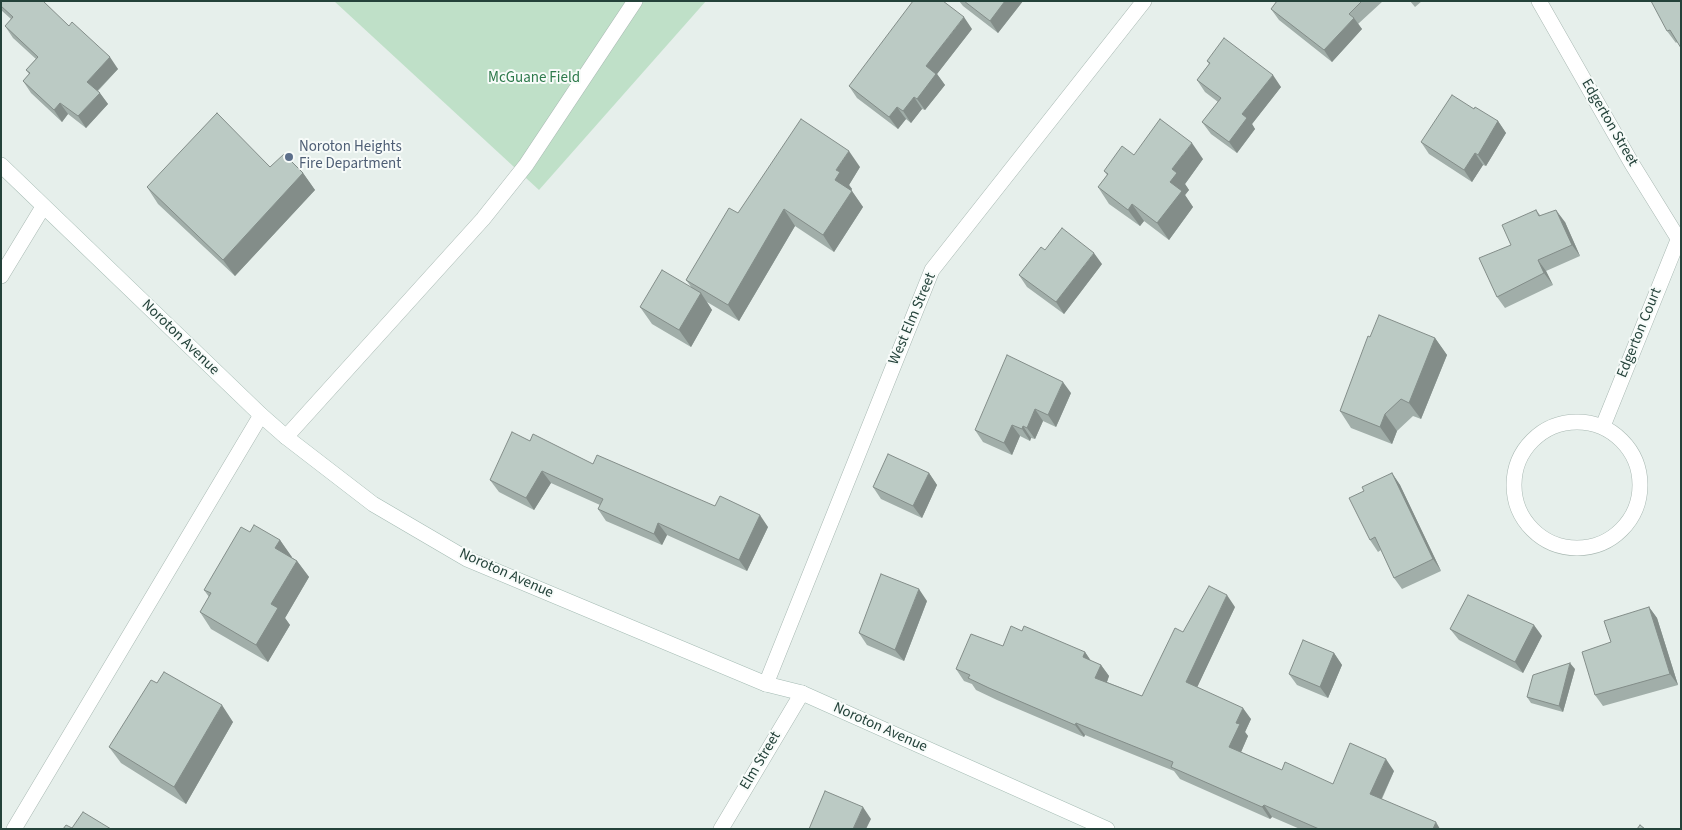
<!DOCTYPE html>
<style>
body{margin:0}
#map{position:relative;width:1682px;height:830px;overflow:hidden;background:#e6efeb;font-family:"Source Sans 3",sans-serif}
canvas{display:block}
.frame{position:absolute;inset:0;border:2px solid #24423a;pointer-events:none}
</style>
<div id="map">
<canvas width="1682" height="830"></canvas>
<div class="frame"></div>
</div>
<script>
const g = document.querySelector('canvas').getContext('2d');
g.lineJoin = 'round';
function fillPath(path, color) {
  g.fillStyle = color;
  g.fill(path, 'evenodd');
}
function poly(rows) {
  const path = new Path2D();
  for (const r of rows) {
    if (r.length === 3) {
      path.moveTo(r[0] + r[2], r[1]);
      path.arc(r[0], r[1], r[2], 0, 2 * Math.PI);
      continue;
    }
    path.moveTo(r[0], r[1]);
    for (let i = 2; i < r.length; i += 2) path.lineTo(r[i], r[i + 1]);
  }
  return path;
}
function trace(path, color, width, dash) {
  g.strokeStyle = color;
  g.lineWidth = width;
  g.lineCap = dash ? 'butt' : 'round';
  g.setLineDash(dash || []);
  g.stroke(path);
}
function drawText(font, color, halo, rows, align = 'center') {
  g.font = font + ' "Source Sans 3",sans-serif';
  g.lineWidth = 4;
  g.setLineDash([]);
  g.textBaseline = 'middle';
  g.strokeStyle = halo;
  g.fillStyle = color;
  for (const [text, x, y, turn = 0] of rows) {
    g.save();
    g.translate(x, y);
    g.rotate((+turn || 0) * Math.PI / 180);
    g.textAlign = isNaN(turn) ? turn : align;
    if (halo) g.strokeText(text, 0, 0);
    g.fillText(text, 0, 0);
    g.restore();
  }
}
const green = poly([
 [334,1,706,1,539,190]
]);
const service = poly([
 [286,437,483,219,526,165,635,1],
 [14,829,261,415]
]);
const minor = poly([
 [1539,1,1632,164,1681,243],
 [1,276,43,207],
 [1577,485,63],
 [1603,426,1678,240],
 [766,684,932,270,1144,1],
 [721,829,802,693]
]);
const secondary = poly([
 [1,165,261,415,286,437,373,504,467,559,766,684,802,693,1107,829]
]);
const wall = poly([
 [1,1,69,26,118,69,98,91,108,104,86,128,68,114,62,122,31,93,23,81,29,74,26,70,36,59,13,38,5,26,11,19,1,10],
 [959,1,1023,1,998,33,963,6],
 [1277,1,1383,1,1358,24,1362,29,1332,62,1279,20,1271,9],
 [1410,1,1422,1,1415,7],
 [1681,1,1677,42,1676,43,1667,31],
 [972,29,937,74,945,85,925,110,922,109,911,123,906,119,898,129,857,98,849,86],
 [1207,61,1281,87,1252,124,1255,129,1237,153,1211,134,1202,122,1218,102,1205,92,1197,80,1209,64],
 [1474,109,1498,121,1506,133,1486,166,1483,165,1472,182,1429,154,1421,142],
 [1134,155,1203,159,1185,184,1189,190,1185,195,1193,207,1169,240,1144,221,1140,226,1109,204,1098,187,1107,175,1104,171],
 [270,167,303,173,315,190,235,276,158,204,147,187],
 [860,167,849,185,852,189,851,190,863,207,834,252,795,226,739,321,707,302,712,310,691,347,652,324,640,307,692,288,686,280,738,213],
 [1536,210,1540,215,1565,222,1580,256,1546,271,1553,285,1505,308,1497,297,1511,245],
 [1102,264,1064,314,1027,287,1019,275],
 [1370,337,1435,338,1447,355,1421,419,1413,416,1397,431,1392,444,1351,428,1340,411],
 [1071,393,1056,427,1043,421,1035,439,1031,438,1030,441,1020,436,1012,455,983,442,975,430],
 [530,441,593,464,715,506,768,527,747,571,667,535,662,545,606,521,598,509,600,505,551,483,534,510,499,492,490,480],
 [929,473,937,485,922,518,881,499,873,487],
 [1392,473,1400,485,1441,571,1402,589,1394,578,1381,550,1378,552,1370,540,1364,491],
 [250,532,280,540,291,557,297,561,309,577,285,618,290,625,268,662,211,629,200,612,209,597,204,590],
 [927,601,904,661,867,645,859,633],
 [1235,607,1197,687,1251,719,1245,732,1248,736,1241,752,1282,770,1333,784,1394,771,1382,799,1440,829,1300,829,1272,817,1270,819,1180,779,1174,771,1085,735,1084,737,997,700,976,690,972,684,964,681,956,669,1003,646,1022,631,1085,652,1091,661,1101,665,1109,676,1107,682,1142,696,1183,632],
 [1649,607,1657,618,1678,685,1603,706,1595,695,1611,642],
 [1450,629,1542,636,1523,673,1459,640],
 [1334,653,1342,665,1328,698,1297,685,1289,674],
 [1575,669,1563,712,1531,703,1527,697],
 [157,683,233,722,186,804,121,763,109,747]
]);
const shadedWall = poly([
 [1005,1,1023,1,998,33,990,21],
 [964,17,972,29,937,74,945,85,925,110,917,99,926,66],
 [1354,18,1362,29,1332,62,1324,50],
 [110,57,118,69,95,93,87,82],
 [1273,75,1281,87,1252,124,1255,129,1237,153,1229,142,1242,114],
 [100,93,108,104,86,128,78,116],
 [914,97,922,109,911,123,903,111],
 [60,103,68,114,62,122,54,110],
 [897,107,906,119,898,129,889,117],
 [1498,121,1506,133,1486,166,1478,155],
 [1192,143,1203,159,1185,184,1189,190,1185,195,1193,207,1169,240,1157,223,1170,182,1172,169],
 [849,151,860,167,849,185,852,189,847,197,835,180,836,170],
 [1475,153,1483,165,1472,182,1464,170],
 [303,173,315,190,235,276,223,260],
 [852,191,863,207,834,252,823,235],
 [1132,204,1144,221,1140,226,1128,210],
 [784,209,795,226,739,321,728,305],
 [1556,210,1565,222,1580,256,1572,245],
 [1094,253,1102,264,1064,314,1056,302],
 [1538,260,1546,271,1553,285,1544,273],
 [701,293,712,310,691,347,679,330],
 [1435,338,1447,355,1421,419,1409,403],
 [1063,382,1071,393,1056,427,1048,415],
 [1035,409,1043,421,1035,439,1027,428],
 [1385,414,1397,431,1392,444,1380,427],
 [1012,425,1020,436,1012,455,1004,443],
 [1023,426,1031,438,1030,441,1022,429],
 [542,471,551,483,534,510,526,498],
 [929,473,937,485,922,518,913,506],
 [1392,473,1400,485,1441,571,1433,559],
 [760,515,768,527,747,571,739,560],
 [658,523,667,535,662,545,654,534],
 [280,540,292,557,287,564,275,548],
 [297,561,309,577,285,618,290,625,268,662,256,645,271,604],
 [919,589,927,601,904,661,895,650],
 [1227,595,1235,607,1194,694,1186,682],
 [1649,607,1657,618,1678,685,1670,674],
 [1534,625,1542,636,1523,673,1515,662],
 [1085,652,1093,664,1083,657],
 [1334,653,1342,665,1328,698,1320,687],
 [1570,663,1575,669,1563,712,1559,706],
 [1101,665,1109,676,1104,690,1095,678],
 [222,705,233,722,186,804,174,787],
 [1243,708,1251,719,1245,732,1248,736,1238,759,1229,747,1236,723],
 [1076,723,1085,735,1084,737,1075,725],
 [1386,759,1394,771,1378,806,1370,794],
 [1264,805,1272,817,1270,819,1262,807],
 [863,807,871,819,866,829,853,829],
 [1436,822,1440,829,1433,829]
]);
const building = poly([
 [1,1,43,1,69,26,72,22,110,57,87,82,100,93,78,116,60,103,54,110,23,81,30,73,26,70,38,57,5,26,13,17,1,6,1,1],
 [913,1,943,1,964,17,926,66,936,74,917,99,914,97,903,111,897,107,889,117,849,86,913,1],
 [964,1,1005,1,990,21,964,1],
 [1277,1,1362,1,1349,14,1354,18,1324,50,1271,9,1277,1],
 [1651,1,1681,1,1681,48,1670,30,1667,31,1651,1],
 [1224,38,1273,75,1242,114,1247,118,1229,142,1202,122,1221,98,1197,80,1210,63,1207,61,1224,38],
 [1452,95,1474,109,1475,107,1498,121,1478,155,1475,153,1464,170,1421,142,1452,95],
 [217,113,270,167,284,154,303,173,223,260,147,187,217,113],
 [801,119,849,151,836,170,840,172,835,180,852,191,823,235,784,209,728,305,686,280,729,208,738,213,801,119],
 [1160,119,1192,143,1172,169,1177,173,1170,182,1182,191,1157,223,1132,204,1128,210,1098,187,1108,174,1104,171,1122,146,1134,155,1160,119],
 [1536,210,1539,216,1556,210,1572,245,1538,260,1544,273,1497,297,1479,258,1511,245,1502,225,1536,210],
 [1062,228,1094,253,1056,302,1019,275,1041,247,1045,250,1062,228],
 [662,270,701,293,679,330,640,307,662,270],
 [1379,315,1435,338,1409,403,1401,399,1385,414,1380,427,1340,411,1368,336,1370,337,1379,315],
 [1007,355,1063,382,1048,415,1035,409,1027,428,1023,426,1022,429,1012,425,1004,443,975,430,1007,355],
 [512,432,530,441,533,434,593,464,597,455,715,506,720,496,760,515,739,560,658,523,654,534,598,509,603,499,542,471,526,498,490,480,512,432],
 [888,454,929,473,913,506,873,487,888,454],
 [1392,473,1433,559,1394,578,1375,537,1370,540,1349,498,1364,491,1362,487,1392,473],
 [254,525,280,540,275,548,297,561,271,604,278,608,256,645,200,612,211,593,204,590,241,527,250,532,254,525],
 [881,574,919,589,895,650,859,633,881,574],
 [1209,586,1227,595,1186,682,1243,708,1236,723,1240,724,1229,747,1282,770,1285,762,1333,784,1350,743,1386,759,1370,794,1436,822,1433,829,1319,829,1264,805,1262,807,1171,767,1173,762,1076,723,1075,725,989,688,968,678,970,675,956,669,971,634,1003,646,1011,626,1022,631,1024,626,1085,652,1083,657,1101,665,1095,678,1142,696,1175,628,1183,632,1209,586],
 [1468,595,1534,625,1515,662,1450,629,1468,595],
 [1649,607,1670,674,1595,695,1582,652,1611,642,1604,621,1649,607],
 [1303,640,1334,653,1320,687,1289,674,1303,640],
 [1570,663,1559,706,1527,697,1533,675,1570,663],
 [164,672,222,705,174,787,109,747,151,680,157,683,164,672],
 [825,791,863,807,853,829,809,829,825,791],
 [83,812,111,829,63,829,66,825,72,828,83,812],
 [1640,825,1645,829,1637,829,1640,825]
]);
const markers = [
 [289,157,5,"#5c6f8a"]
];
const parkNames = [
 ["McGuane Field",534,79]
];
const streetNames = [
 ["Edgerton Street",1609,123,60],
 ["West Elm Street",913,319,-67],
 ["Edgerton Court",1640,333,-68],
 ["Noroton Avenue",180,338,44],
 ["Noroton Avenue",506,574,24],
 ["Noroton Avenue",880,728,24],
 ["Elm Street",761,761,-59]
];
const serviceNames = [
 ["Noroton Heights",299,148],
 ["Fire Department",299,165]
];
fillPath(green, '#bfe0c8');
trace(service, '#a8b8b2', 16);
trace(minor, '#a8b8b2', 16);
trace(secondary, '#a4bbb3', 16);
trace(service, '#fff', 15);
trace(minor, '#fff', 15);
trace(secondary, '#fff', 15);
fillPath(wall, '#a1aea9');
fillPath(shadedWall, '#838d89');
fillPath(building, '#bbcac4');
trace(building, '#838d89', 1);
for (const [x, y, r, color] of markers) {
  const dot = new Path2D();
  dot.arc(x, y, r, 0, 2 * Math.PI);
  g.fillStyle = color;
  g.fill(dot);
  trace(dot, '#f7fbf9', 2);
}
drawText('15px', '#2d7a4b', '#f7fbf9', parkNames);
drawText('15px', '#24423a', '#f7fbf9', streetNames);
drawText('15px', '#4e5e75', '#f7fbf9', serviceNames, 'left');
</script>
